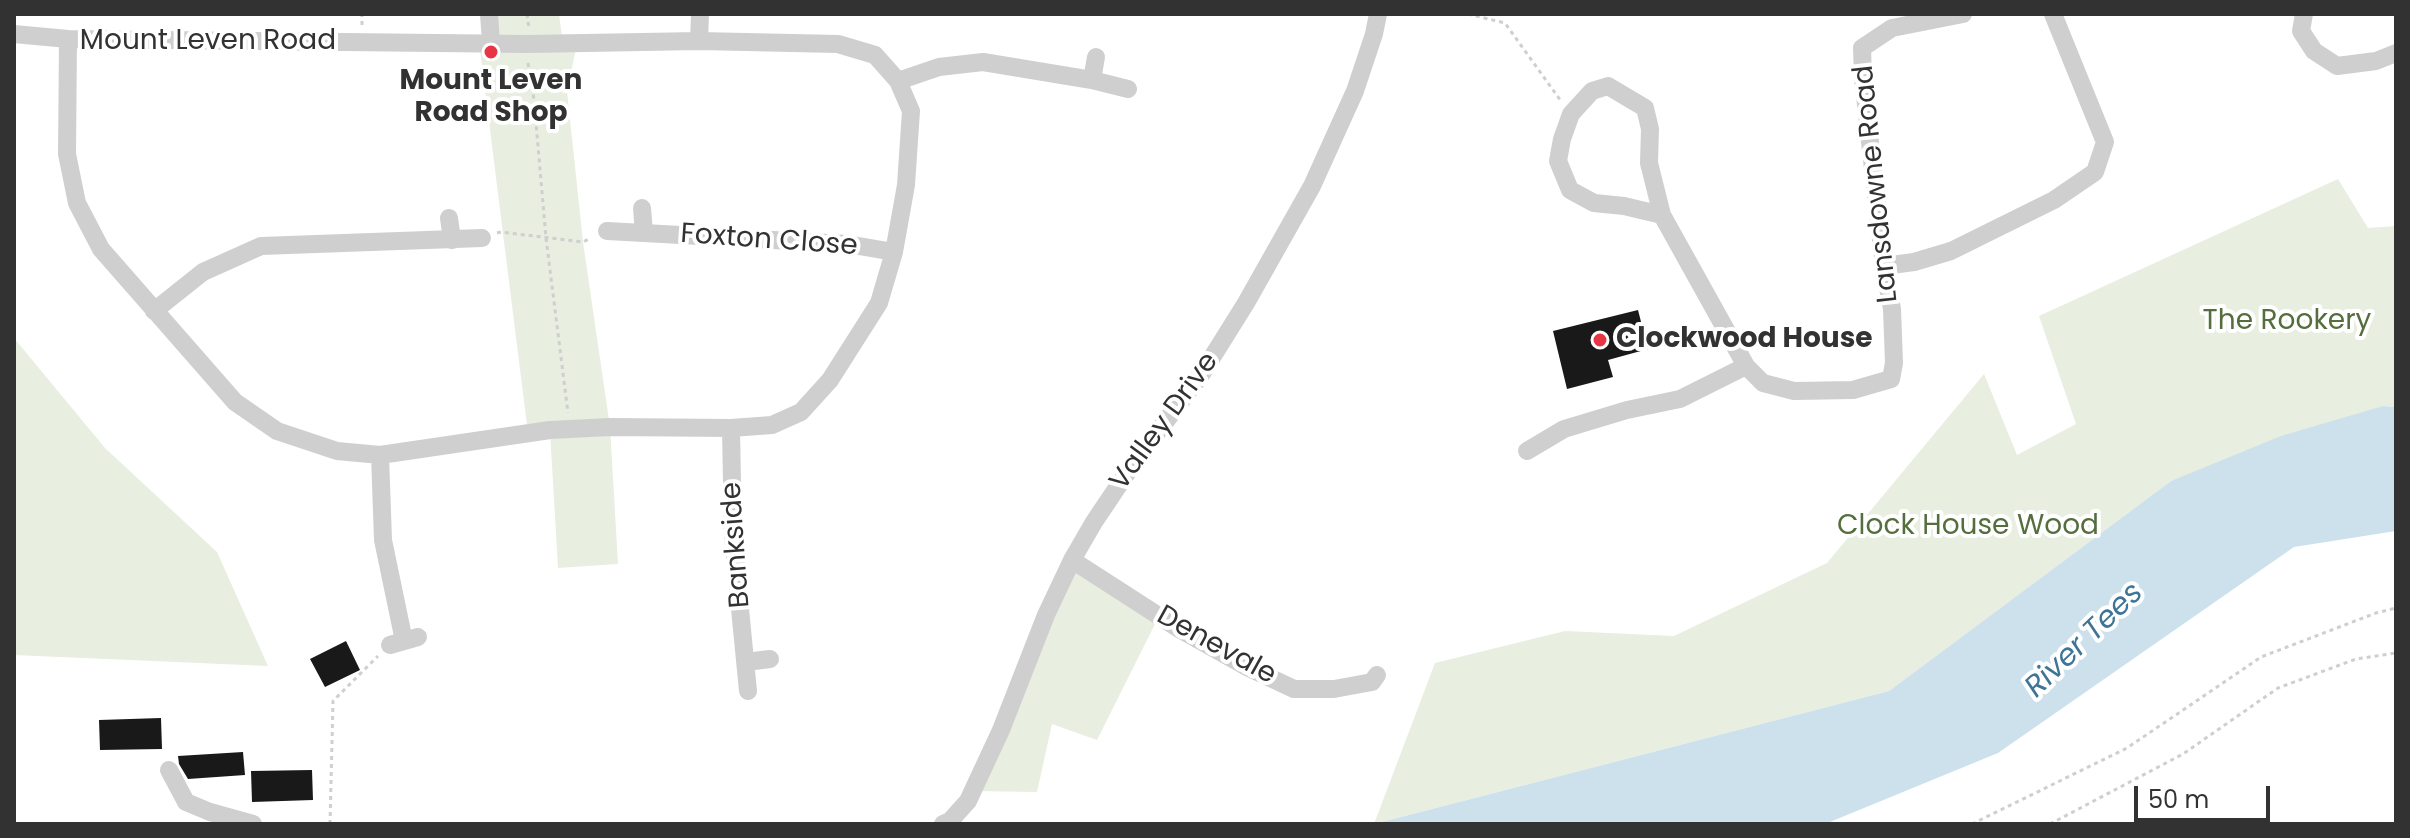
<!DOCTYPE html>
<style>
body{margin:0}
#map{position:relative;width:2410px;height:838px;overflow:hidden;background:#fff;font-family:Poppins,sans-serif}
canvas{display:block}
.frame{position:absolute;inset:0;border:16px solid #323232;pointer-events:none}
.scale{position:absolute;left:2134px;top:786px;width:136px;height:36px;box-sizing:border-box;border:4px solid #323232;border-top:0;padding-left:10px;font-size:24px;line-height:28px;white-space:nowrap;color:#323232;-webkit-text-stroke:6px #fff;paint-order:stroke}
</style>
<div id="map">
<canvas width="2410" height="838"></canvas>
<div class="frame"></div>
<div class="scale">50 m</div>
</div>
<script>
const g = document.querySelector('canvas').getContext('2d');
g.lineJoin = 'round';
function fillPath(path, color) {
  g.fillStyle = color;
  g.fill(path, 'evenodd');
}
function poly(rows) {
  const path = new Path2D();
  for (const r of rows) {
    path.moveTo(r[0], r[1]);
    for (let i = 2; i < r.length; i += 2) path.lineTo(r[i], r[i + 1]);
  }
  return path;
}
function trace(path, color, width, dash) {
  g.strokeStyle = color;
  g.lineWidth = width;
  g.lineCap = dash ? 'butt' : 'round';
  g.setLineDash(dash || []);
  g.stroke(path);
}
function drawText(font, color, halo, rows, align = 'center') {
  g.font = font + ' Poppins,sans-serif';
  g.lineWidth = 8;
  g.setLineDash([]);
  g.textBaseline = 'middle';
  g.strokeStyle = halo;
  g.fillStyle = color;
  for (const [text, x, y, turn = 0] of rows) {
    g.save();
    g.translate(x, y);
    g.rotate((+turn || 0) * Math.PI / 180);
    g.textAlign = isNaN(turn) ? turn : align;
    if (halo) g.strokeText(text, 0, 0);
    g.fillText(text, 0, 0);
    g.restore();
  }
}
const green = poly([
 [489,14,559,14,563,44,577,44,567,91,583,242,610,427,618,564,558,568,550,431,528,433,479,42],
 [2338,179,2368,228,2396,226,2396,407,2383,406,2171,481,1889,691,1374,824,1435,663,1565,631,1674,636,1827,563,1984,374,2017,455,2076,424,2039,316],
 [14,338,105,448,217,552,268,666,14,655],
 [1072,560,1159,616,1097,740,1052,724,1037,792,973,791]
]);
const water = poly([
 [2383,406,2396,407,2396,531,2294,547,1998,753,1825,824,1374,824,1889,691,2171,481,2281,436]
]);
const building = poly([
 [1638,310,1648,349,1608,360,1613,377,1567,389,1553,331],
 [346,641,360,670,325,687,310,659],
 [161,718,162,749,100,750,99,720],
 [243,752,245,775,188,779,179,764,178,756],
 [312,770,313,800,252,802,251,771]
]);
const path = poly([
 [527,14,529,28],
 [1468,14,1505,23,1561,101],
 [362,25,362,14],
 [528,63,534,100,546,238,568,413],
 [497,233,501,232,583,242,591,238],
 [330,824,333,701,378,656],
 [1972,824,2127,748,2261,657,2376,613,2396,608],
 [2050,824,2183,754,2278,688,2356,659,2396,653]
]);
const minor = poly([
 [489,14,491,43],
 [2304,14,2301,31,2314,51,2337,66,2376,61,2396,53],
 [14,34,68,39,528,44,699,41,700,14],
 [68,39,67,154,77,203,101,249,235,402,277,431,337,451,380,455,550,430,610,427,731,428,772,425,801,412,830,380,879,303,894,252,906,185,911,111,898,81,875,55,838,44,699,41],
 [1092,80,1096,57],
 [898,81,939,67,983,62,1092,80,1128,89],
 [642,208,644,233],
 [1662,215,1624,206,1594,203,1570,190,1558,161,1562,139,1571,114,1592,91,1608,86,1645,108,1650,129,1649,163,1662,215,1746,366,1763,383,1794,391,1853,390,1891,379,1894,363,1892,309,1884,266,1871,151,1863,77,1862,48,1892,28,1963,14],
 [449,218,452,240],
 [607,231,847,244,894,252],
 [1884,266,1914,262,1951,251,2054,200,2095,172,2105,142,2053,14],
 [154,311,203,272,261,246,482,238],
 [731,428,733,537,748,691],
 [1527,451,1564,429,1627,410,1680,399,1746,366],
 [380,455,383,540,404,641],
 [1072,560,1179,629,1245,666,1294,689,1334,689,1372,682,1377,675],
 [390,645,418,637],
 [746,662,770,659],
 [169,770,186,802,210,812,253,824],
 [943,824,950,821,968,801,1001,730,1046,615,1072,560,1094,522,1133,464,1201,375,1246,303,1312,186,1355,91,1374,34,1378,14]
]);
const markers = [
 [491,52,8,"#e63644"],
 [1600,340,8,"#e63644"]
];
const streetNames = [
 ["Mount Leven Road",208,42],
 ["Lansdowne Road",1877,184,-96],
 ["Foxton Close",769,241,4],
 ["Valley Drive",1165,422,-54],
 ["Bankside",737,545,-94],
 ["Denevale",1216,646,29]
];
const poiNames = [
 ["Mount Leven",491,82],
 ["Road Shop",491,114],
 ["Clockwood House",1616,340,"left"]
];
const parkNames = [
 ["The Rookery",2287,322],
 ["Clock House Wood",1968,527]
];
const waterNames = [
 ["River Tees",2085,641,-44]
];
fillPath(green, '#e8eee0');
fillPath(water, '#cde1ed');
fillPath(building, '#191919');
trace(path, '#cfcfcf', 3, [4, 4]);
trace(minor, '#cfcfcf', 18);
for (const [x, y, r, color] of markers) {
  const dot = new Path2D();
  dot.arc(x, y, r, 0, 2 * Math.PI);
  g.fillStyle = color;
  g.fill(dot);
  trace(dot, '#fff', 3);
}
drawText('28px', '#323232', '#fff', streetNames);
drawText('bold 28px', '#323232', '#fff', poiNames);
drawText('28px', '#556e3e', '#fff', parkNames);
drawText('italic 30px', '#3e7495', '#fff', waterNames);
</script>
